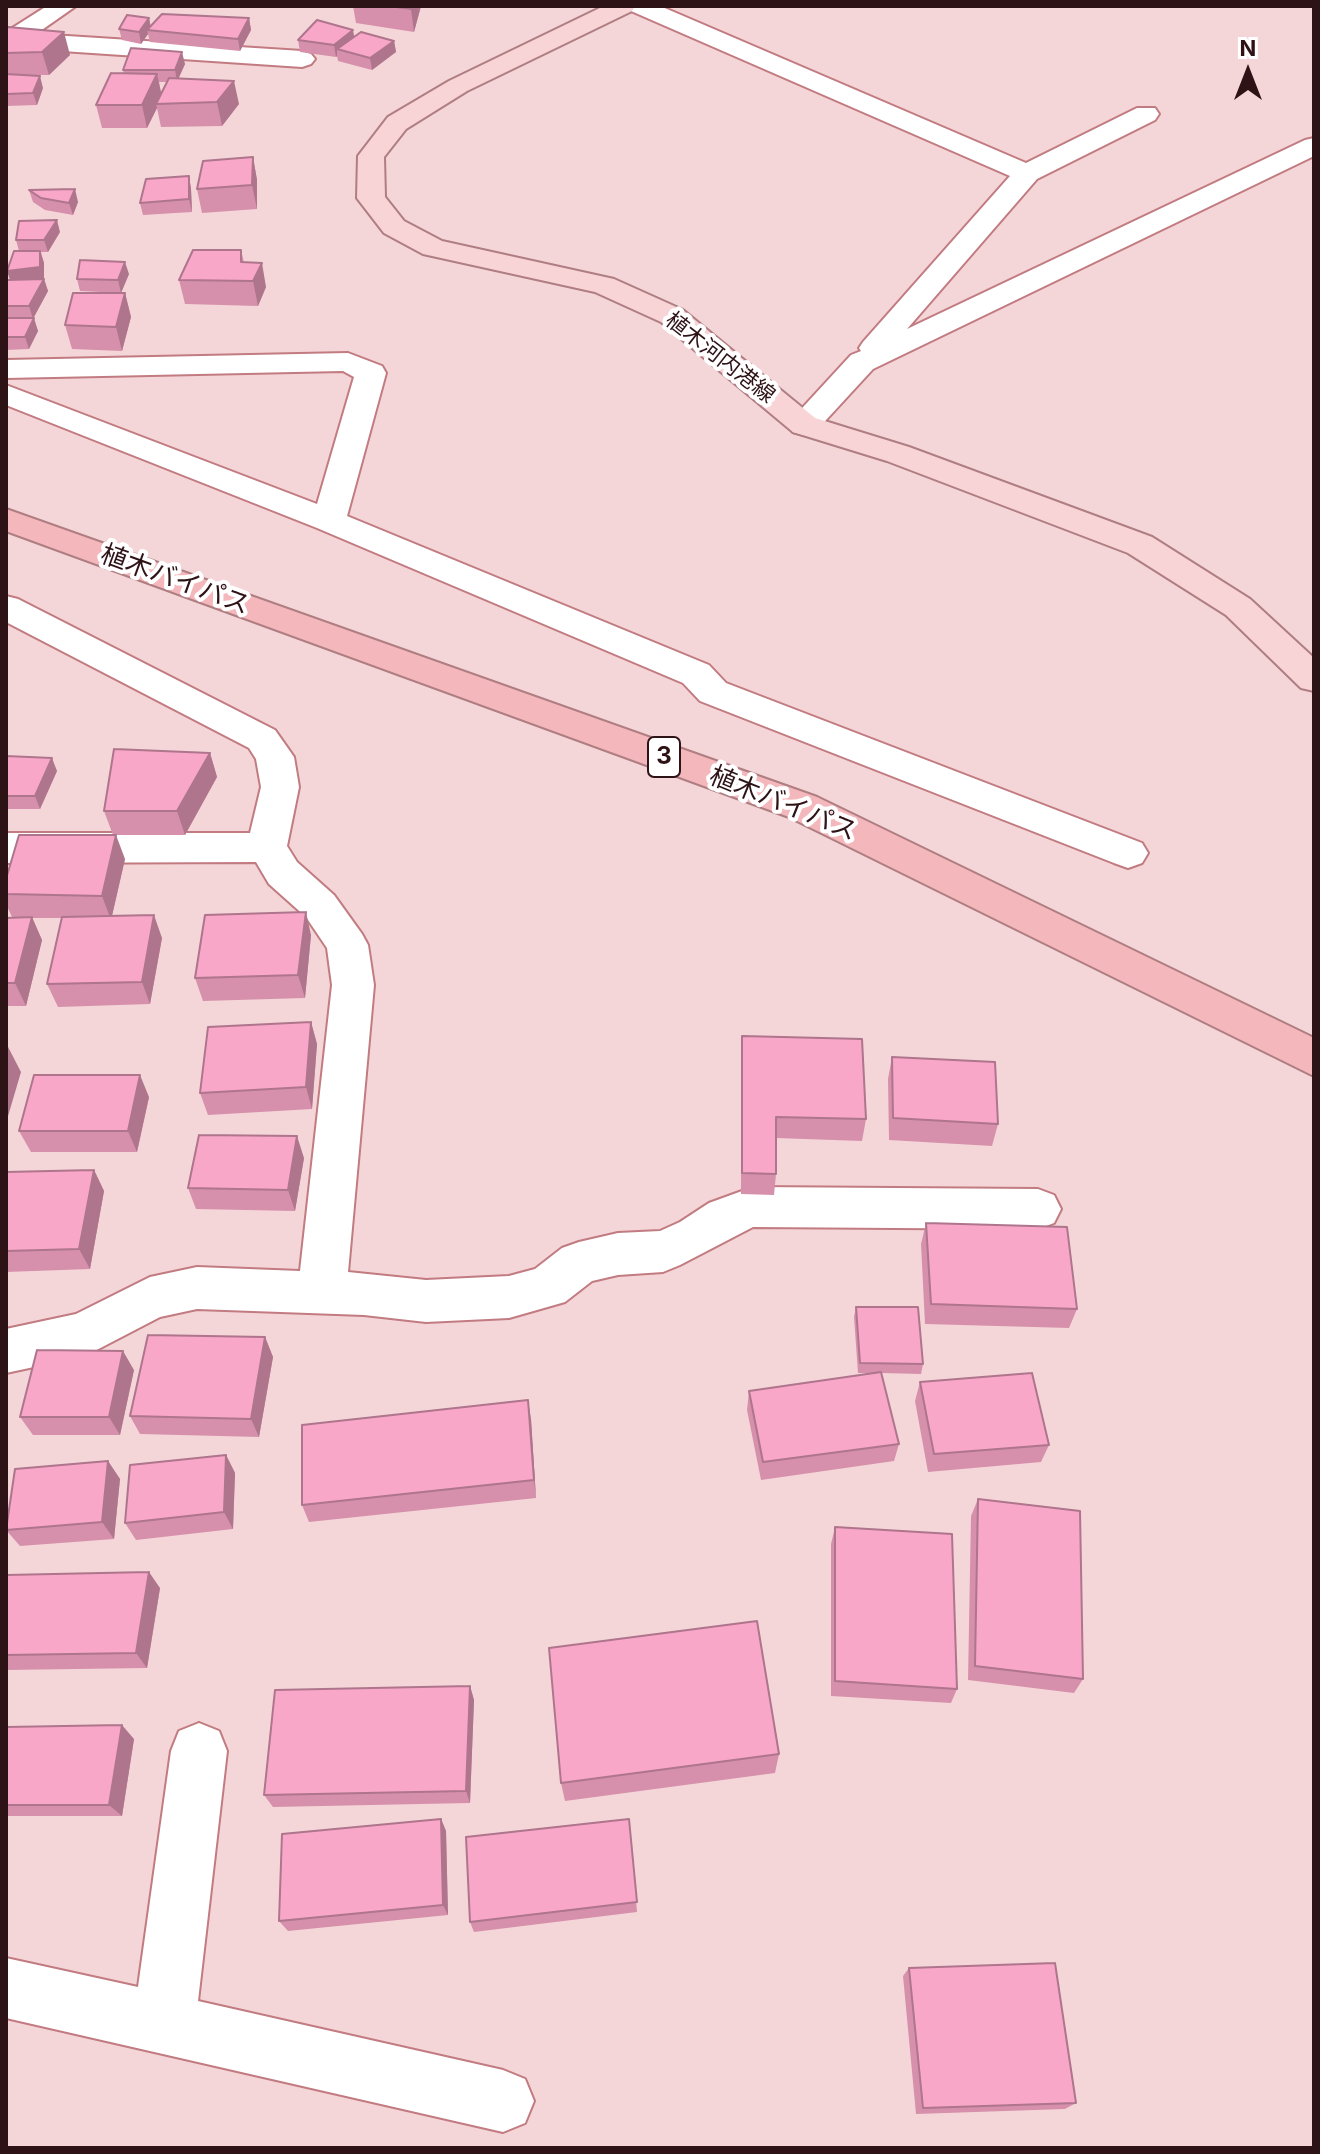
<!DOCTYPE html>
<meta charset="utf-8">
<style>
body{margin:0}
#map{position:relative;width:1320px;height:2154px;overflow:hidden;background:#f5d6d8;font-family:Inter,sans-serif}
canvas{display:block}
.frame{position:absolute;inset:0;border:8px solid #2e1316;pointer-events:none}
.north{position:absolute;left:1208px;top:32px;width:80px;height:80px;-webkit-text-stroke:6px #fff;paint-order:stroke;rotate:0deg;font-size:22px;font-weight:700;line-height:32px;text-align:center;color:#2e1316}
.north::after{content:'';display:block;margin:auto;width:28px;height:36px;background:#2e1316;clip-path:polygon(50% 0,100% 100%,50% 72%,0 100%)}
</style>
<div id="map">
<canvas width="1320" height="2154"></canvas>
<div class="frame"></div>
<div class="north">N</div>
</div>
<script>
const g = document.querySelector('canvas').getContext('2d');
g.lineJoin = 'round';
function poly(rows) {
  const path = new Path2D();
  for (const r of rows) {
    path.moveTo(r[0], r[1]);
    for (let i = 2; i < r.length; i += 2) path.lineTo(r[i], r[i + 1]);
  }
  return path;
}
function trace(path, color, width, dash) {
  g.strokeStyle = color;
  g.lineWidth = width;
  g.lineCap = dash ? 'butt' : 'round';
  g.setLineDash(dash || []);
  g.stroke(path);
}
function fillPath(path, color) {
  g.fillStyle = color;
  g.fill(path, 'evenodd');
}
function drawText(font, color, halo, rows, align = 'center') {
  g.font = font + ' Inter,"Noto Sans JP",sans-serif';
  g.lineWidth = 8;
  g.setLineDash([]);
  g.textBaseline = 'middle';
  g.strokeStyle = halo;
  g.fillStyle = color;
  for (const [text, x, y, turn = 0] of rows) {
    g.save();
    g.translate(x, y);
    g.rotate((+turn || 0) * Math.PI / 180);
    g.textAlign = isNaN(turn) ? turn : align;
    if (halo) g.strokeText(text, 0, 0);
    g.fillText(text, 0, 0);
    g.restore();
  }
}
const minor = poly([
 [47,6,76,6,36,34,302,51,311,54,315,59,311,64,302,67,17,48,6,52,6,32,47,6],
 [628,6,660,6,1026,163,1137,108,1155,108,1159,114,1155,120,1037,179,907,329,1305,140,1314,138,1314,156,873,369,815,432,804,435,793,432,788,425,793,418,851,355,861,351,859,348,863,342,1010,176,631,11,628,6],
 [348,353,382,366,386,373,347,516,709,665,726,683,1142,843,1148,853,1142,863,1128,868,1114,863,700,701,683,683,317,528,6,405,6,385,317,504,354,377,343,371,6,378,6,360,348,353],
 [6,596,18,599,275,730,294,757,299,787,287,846,297,862,334,895,362,934,368,945,374,985,348,1272,426,1280,509,1276,535,1269,562,1248,579,1242,618,1233,660,1231,680,1222,709,1203,753,1187,1038,1189,1054,1195,1061,1209,1054,1223,1038,1229,753,1227,680,1265,663,1272,618,1275,592,1281,565,1302,509,1318,426,1322,364,1315,197,1309,160,1317,85,1356,6,1373,6,1329,76,1314,150,1277,197,1267,300,1271,332,985,327,948,306,917,269,884,256,862,6,863,6,833,250,833,261,787,256,759,249,748,6,622,6,596],
 [199,1723,219,1731,227,1751,198,2001,503,2070,525,2079,534,2101,525,2123,503,2132,6,2018,6,1958,138,1987,171,1751,179,1731,199,1723]
]);
const major = poly([
 [604,6,635,6,632,11,467,91,406,129,384,157,385,197,404,221,442,241,614,279,683,310,815,418,909,447,1152,537,1250,599,1314,658,1314,691,1301,688,1226,615,1128,553,887,461,793,432,661,322,595,292,423,254,384,233,357,198,358,156,388,117,449,81,604,6]
]);
const highway = poly([
 [6,509,817,797,1314,1038,1314,1076,789,817,6,531,6,509]
]);
const wall = poly([
 [353,6,421,6,414,32,356,23],
 [149,18,151,27,249,18,251,30,240,51,150,42,148,34,141,44,122,40,119,29],
 [6,29,70,55,49,75,24,75,43,88,37,105,6,106],
 [354,37,394,41,396,52,372,70,338,61,337,56,336,57,300,52,298,40],
 [185,64,179,78,239,104,222,126,161,127,157,108,147,128,102,128,96,105,124,74,123,70],
 [159,82,167,82,161,93],
 [253,157,257,180,257,209,202,213,197,189],
 [189,176,191,189,192,212,143,215,140,203],
 [29,190,78,202,73,215,45,210,33,202],
 [60,232,48,252,41,252,44,263,44,279,48,291,33,318,38,331,29,349,6,350,6,282,10,280,19,251,16,240],
 [241,250,244,262,266,287,258,306,185,304,179,280],
 [129,274,121,293,80,291,77,279],
 [125,293,131,317,122,351,72,349,65,325],
 [210,753,217,777,185,835,113,835,104,811],
 [6,756,57,771,40,809,6,809],
 [125,859,112,916,162,938,150,1004,58,1007,47,984,62,918,32,918,42,940,26,1006,6,1006,6,918,12,917,6,904,6,879],
 [311,935,305,998,203,1001,195,978],
 [311,1022,317,1044,312,1109,208,1115,200,1093],
 [742,1036,866,1119,862,1141,776,1138,776,1174,774,1195,741,1194,741,1059],
 [892,1057,998,1124,992,1146,889,1140,888,1079],
 [149,1097,137,1152,31,1152,19,1131],
 [304,1158,295,1211,196,1209,188,1188],
 [94,1170,104,1191,90,1269,6,1272,6,1172],
 [926,1223,1077,1309,1069,1328,925,1324,921,1244],
 [856,1307,923,1364,921,1374,881,1373,899,1444,894,1461,761,1480,747,1410,749,1391,876,1373,858,1373,854,1317],
 [265,1337,273,1357,259,1437,140,1434,130,1416],
 [134,1370,120,1435,33,1435,20,1417],
 [920,1382,1049,1445,1041,1462,928,1472,915,1401],
 [531,1419,536,1498,309,1522,302,1505],
 [226,1455,235,1473,233,1529,136,1540,125,1523],
 [108,1461,120,1479,114,1539,20,1546,6,1530],
 [978,1499,1083,1679,1074,1693,968,1680,971,1516],
 [835,1527,957,1689,951,1703,831,1696,831,1544],
 [6,1575,160,1588,147,1668,6,1670],
 [470,1686,474,1700,470,1803,273,1807,264,1795],
 [6,1727,134,1739,122,1816,6,1816],
 [779,1754,775,1773,565,1801,561,1783],
 [441,1819,446,1831,448,1915,288,1931,279,1921],
 [629,1819,637,1912,474,1932,470,1922],
 [909,1968,1076,2103,1065,2109,916,2114,903,1976]
]);
const shadedWall = poly([
 [412,6,421,6,414,32,411,9],
 [149,18,151,29,147,30,148,34,141,44,139,32],
 [249,18,251,30,240,51,238,39],
 [353,30,355,41,337,49,337,56,336,57,334,45],
 [64,32,70,55,49,75,42,52],
 [394,41,396,52,372,70,370,58],
 [182,52,185,64,177,81,175,70],
 [157,74,162,97,156,104,157,108,147,128,142,105],
 [40,76,43,88,37,105,33,93],
 [234,81,239,104,222,126,217,102],
 [253,157,257,180,257,209,252,185],
 [189,176,191,189,192,212,189,199],
 [75,189,78,202,73,215,69,203],
 [57,220,60,232,48,252,44,240],
 [40,251,44,263,44,279,11,283,7,271],
 [125,262,129,274,121,293,118,280],
 [262,263,266,287,258,306,253,281],
 [44,279,48,291,33,319,29,306],
 [125,293,131,317,122,351,116,327],
 [34,318,38,331,29,349,25,337],
 [210,753,217,777,185,835,177,811],
 [52,758,57,771,40,809,35,796],
 [116,835,125,859,111,920,102,896],
 [306,912,311,935,305,998,298,975],
 [154,915,162,938,150,1004,142,982],
 [32,917,42,940,26,1006,15,983],
 [311,1022,317,1044,312,1109,306,1087],
 [6,1043,21,1072,6,1123],
 [140,1075,149,1097,137,1152,128,1131],
 [297,1136,304,1158,295,1211,288,1190],
 [94,1170,104,1191,90,1269,79,1249],
 [265,1337,273,1357,259,1437,251,1419],
 [123,1351,134,1370,120,1435,109,1417],
 [528,1400,531,1419,536,1498,534,1480],
 [226,1455,235,1473,233,1529,224,1512],
 [108,1461,120,1479,114,1539,102,1522],
 [149,1572,160,1588,147,1668,136,1653],
 [470,1686,474,1700,470,1803,466,1791],
 [122,1725,134,1739,122,1816,109,1805],
 [441,1819,446,1831,448,1915,443,1905]
]);
const building = poly([
 [389,6,412,6,411,9,389,6],
 [162,14,249,18,238,39,147,30,162,14],
 [127,15,149,18,139,32,119,29,127,15],
 [317,20,353,30,334,45,298,40,317,20],
 [8,27,64,32,42,52,6,53,6,29,8,27],
 [361,32,394,41,370,58,337,49,361,32],
 [131,48,182,52,175,70,123,70,131,48],
 [111,73,157,74,142,105,96,105,111,73],
 [6,74,40,76,33,93,6,94,6,74],
 [169,78,234,81,217,102,156,104,169,78],
 [253,157,252,185,197,189,203,161,253,157],
 [189,176,189,199,140,203,146,179,189,176],
 [75,189,69,203,41,198,29,190,75,189],
 [57,220,44,240,16,240,19,221,57,220],
 [193,250,241,250,241,262,262,263,253,281,179,280,193,250],
 [14,251,40,251,40,267,7,271,14,251],
 [80,260,125,262,118,280,77,279,80,260],
 [44,279,29,306,6,306,7,280,44,279],
 [73,293,125,293,116,327,65,325,73,293],
 [6,318,34,318,25,337,6,337,6,318],
 [114,749,210,753,177,811,104,811,114,749],
 [6,756,52,758,35,796,6,796,6,756],
 [19,835,116,835,102,896,6,894,6,879,19,835],
 [306,912,298,975,195,978,205,915,306,912],
 [154,915,142,982,47,984,62,917,154,915],
 [32,917,15,983,6,983,6,918,32,917],
 [311,1022,306,1087,200,1093,208,1027,311,1022],
 [742,1036,862,1039,866,1119,776,1117,776,1174,742,1173,742,1036],
 [892,1057,995,1062,998,1124,893,1118,892,1057],
 [34,1075,140,1075,128,1131,19,1131,34,1075],
 [199,1135,297,1136,288,1190,188,1188,199,1135],
 [94,1170,79,1249,6,1251,6,1172,94,1170],
 [926,1223,1067,1227,1077,1309,931,1304,926,1223],
 [856,1307,918,1307,923,1364,860,1363,856,1307],
 [148,1335,265,1337,251,1419,130,1416,148,1335],
 [37,1350,123,1351,109,1417,20,1417,37,1350],
 [881,1372,899,1444,763,1462,749,1391,881,1372],
 [1032,1373,1049,1445,934,1454,920,1382,1032,1373],
 [528,1400,534,1480,302,1505,302,1425,528,1400],
 [226,1455,224,1512,125,1523,130,1465,226,1455],
 [108,1461,102,1522,6,1530,15,1469,108,1461],
 [978,1499,1080,1511,1083,1679,975,1666,978,1499],
 [835,1527,952,1534,957,1689,835,1681,835,1527],
 [149,1572,136,1653,6,1655,6,1575,149,1572],
 [757,1621,779,1754,561,1783,549,1648,757,1621],
 [470,1686,466,1791,264,1795,275,1690,470,1686],
 [122,1725,109,1805,6,1805,6,1727,122,1725],
 [441,1819,443,1905,279,1921,282,1834,441,1819],
 [629,1819,637,1902,470,1922,466,1837,629,1819],
 [1055,1963,1076,2103,923,2108,909,1968,1055,1963]
]);
const farStreetnames = [
 ["植木河内港線",720,358,38]
];
const shields = [
 [664,757,32]
];
const shieldNames = [
 ["3",664,757]
];
const streetNames = [
 ["植木バイパス",175,580,20],
 ["植木バイパス",783,804,22]
];
trace(minor, '#c17b81', 4);
trace(major, '#af7e82', 4);
trace(highway, '#af7e82', 4);
fillPath(minor, '#fff');
fillPath(major, '#f8d4d7');
fillPath(highway, '#f4b8bc');
fillPath(wall, '#d690ac');
fillPath(shadedWall, '#ae758c');
fillPath(building, '#f9a7c8');
trace(building, '#ae758c', 2);
drawText('22px', '#2e1316', '#fff', farStreetnames);
for (const [x, y, w] of shields) {
  const box = new Path2D();
  box.roundRect(x - w / 2, y - 20, w, 40, 6);
  g.fillStyle = '#fff';
  g.fill(box);
  trace(box, '#2e1316', 2);
}
drawText('bold 24px', '#2e1316', null, shieldNames);
drawText('26px', '#2e1316', '#fff', streetNames);
</script>
